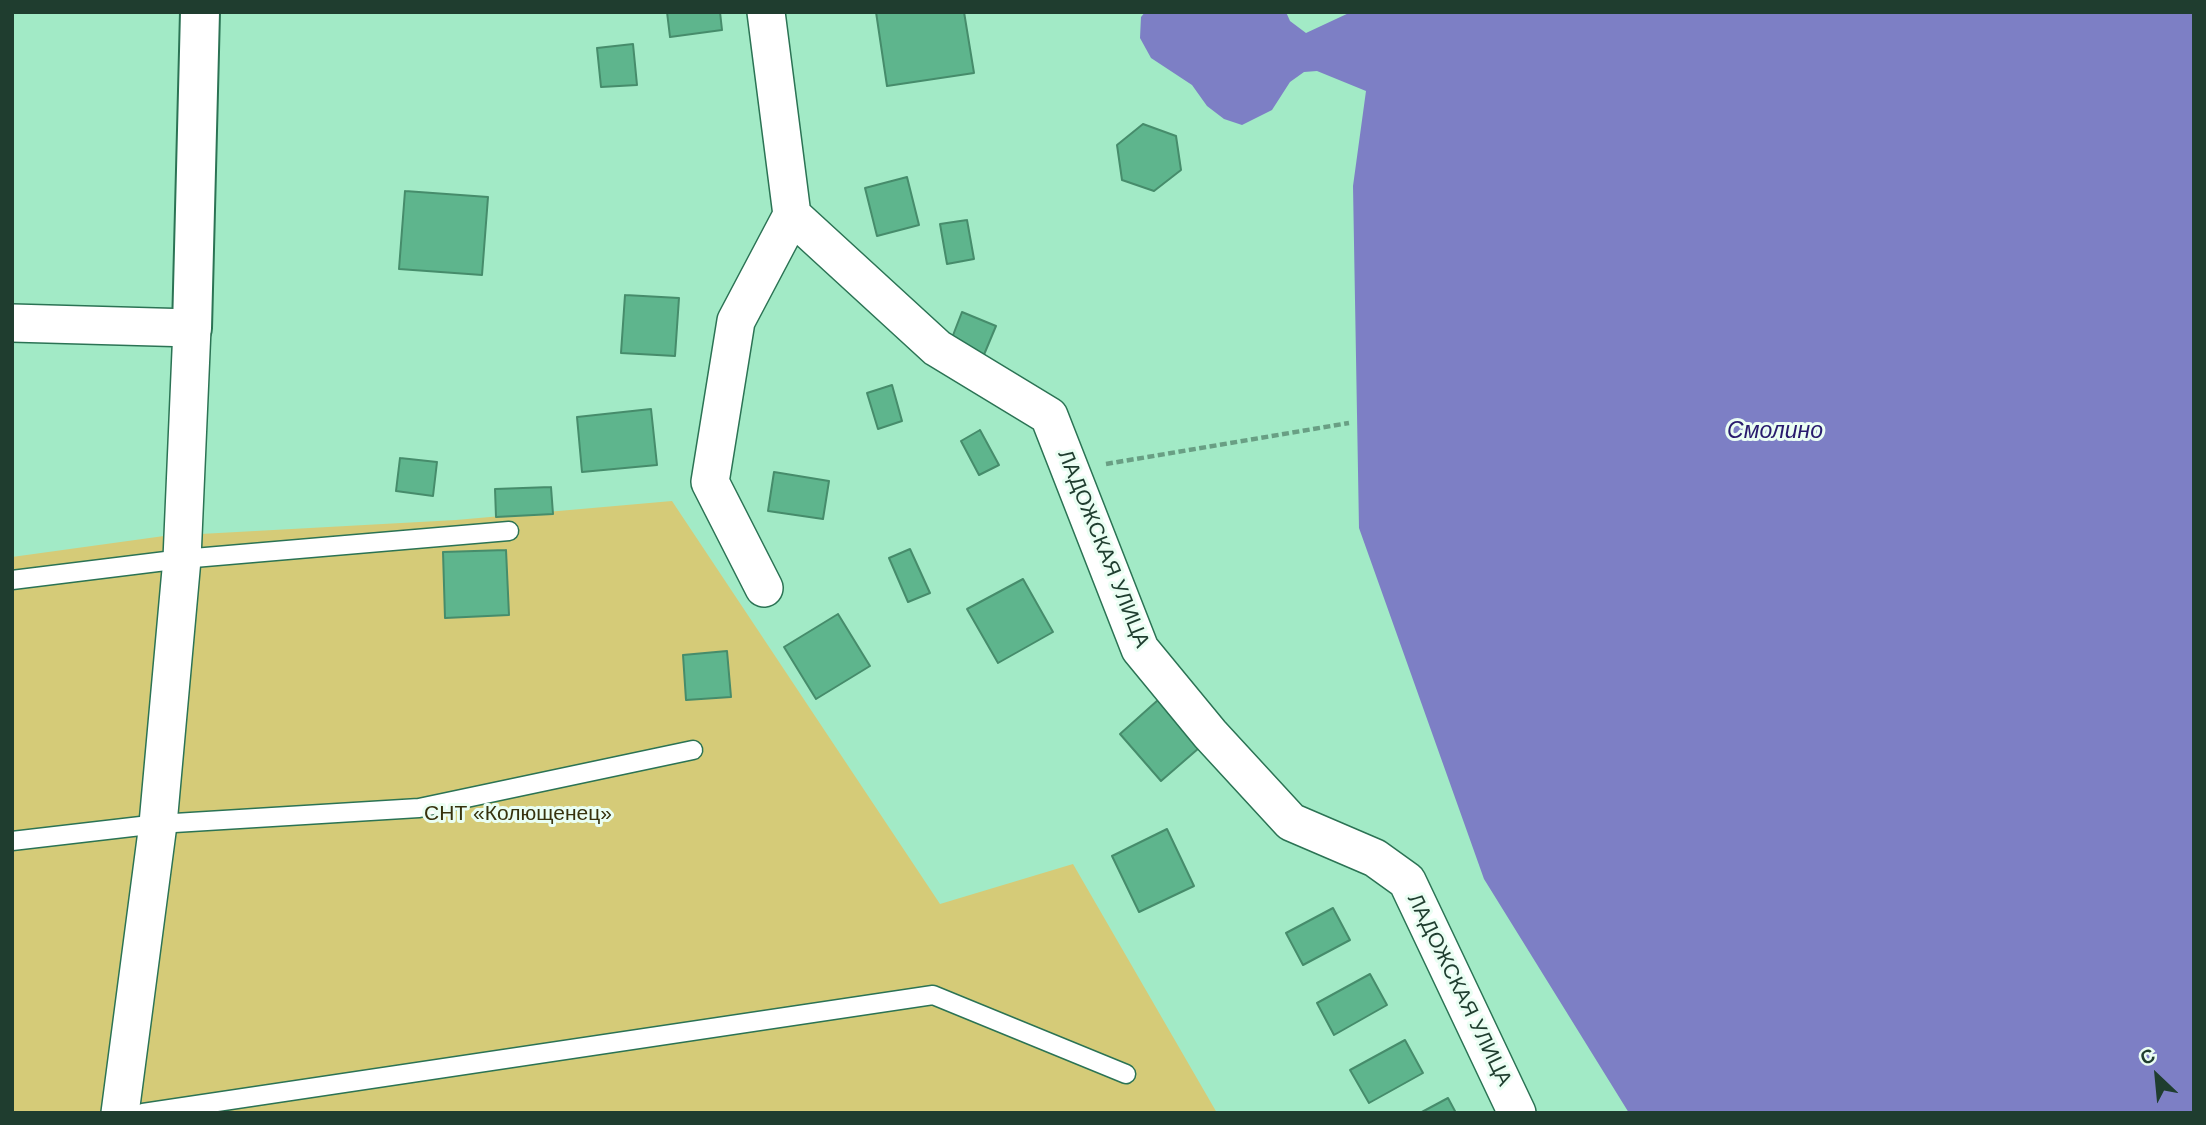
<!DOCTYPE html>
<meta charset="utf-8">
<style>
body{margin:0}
#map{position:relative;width:2206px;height:1125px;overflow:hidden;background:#a2eac6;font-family:Helvetica,sans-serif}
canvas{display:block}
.frame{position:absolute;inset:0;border:14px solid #1f3d2f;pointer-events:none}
.north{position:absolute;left:2122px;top:1041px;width:70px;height:70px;-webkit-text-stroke:5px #eafef3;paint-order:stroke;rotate:334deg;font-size:19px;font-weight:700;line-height:28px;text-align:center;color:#1f3d2f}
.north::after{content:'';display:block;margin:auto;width:24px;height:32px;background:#1f3d2f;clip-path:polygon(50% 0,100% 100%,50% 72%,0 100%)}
</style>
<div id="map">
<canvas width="2206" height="1125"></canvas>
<div class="frame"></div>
<div class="north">С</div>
</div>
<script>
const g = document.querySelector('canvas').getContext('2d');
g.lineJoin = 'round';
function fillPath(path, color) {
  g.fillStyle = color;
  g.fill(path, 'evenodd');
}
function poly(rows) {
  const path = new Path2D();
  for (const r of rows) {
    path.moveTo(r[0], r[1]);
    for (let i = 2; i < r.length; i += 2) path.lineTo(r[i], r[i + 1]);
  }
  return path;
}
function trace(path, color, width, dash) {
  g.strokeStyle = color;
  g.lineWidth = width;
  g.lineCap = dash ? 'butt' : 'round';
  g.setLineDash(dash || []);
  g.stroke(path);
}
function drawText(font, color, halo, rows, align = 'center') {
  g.font = font + ' Helvetica,sans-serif';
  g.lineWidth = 6;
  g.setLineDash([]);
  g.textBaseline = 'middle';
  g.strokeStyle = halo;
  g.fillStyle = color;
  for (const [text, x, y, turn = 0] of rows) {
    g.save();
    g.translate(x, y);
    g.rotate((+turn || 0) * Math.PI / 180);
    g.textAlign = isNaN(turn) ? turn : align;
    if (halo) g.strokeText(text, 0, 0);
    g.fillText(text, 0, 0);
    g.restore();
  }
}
const green = poly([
 [672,501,940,904,1073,864,1217,1113,12,1113,12,557,164,536,456,520]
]);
const water = poly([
 [1145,12,1286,12,1290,21,1306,33,1351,12,2194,12,2194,1113,1629,1113,1484,879,1359,528,1353,186,1366,91,1317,71,1304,72,1290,82,1272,110,1242,125,1224,119,1207,106,1192,85,1151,58,1140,38,1141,17]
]);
const building = poly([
 [667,12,720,12,722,30,670,37,667,12],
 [876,12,964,12,974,73,887,86,876,12],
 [633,44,637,85,601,87,597,48,633,44],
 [1143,124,1176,136,1181,170,1154,191,1122,180,1117,145,1143,124],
 [907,177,919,225,877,236,865,188,907,177],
 [405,191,488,197,482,275,399,269,405,191],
 [967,220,974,259,947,264,940,224,967,220],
 [625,295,679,298,675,356,621,353,625,295],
 [962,312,996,326,983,357,950,343,962,312],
 [892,385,902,421,878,429,867,393,892,385],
 [651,409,657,465,582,472,577,417,651,409],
 [980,430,999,465,979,475,961,441,980,430],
 [400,458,437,462,433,496,396,491,400,458],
 [774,472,829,481,823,519,768,511,774,472],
 [551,487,553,514,496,517,495,489,551,487],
 [910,549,930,593,908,602,889,558,910,549],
 [506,550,509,615,445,618,443,552,506,550],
 [1023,579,1053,632,998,663,967,609,1023,579],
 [838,614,870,666,816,699,784,647,838,614],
 [727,651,731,697,686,700,683,655,727,651],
 [1158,700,1199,748,1161,781,1120,734,1158,700],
 [1167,829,1194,886,1139,912,1112,856,1167,829],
 [1333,908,1350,940,1303,965,1286,933,1333,908],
 [1370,974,1387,1005,1334,1035,1317,1003,1370,974],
 [1405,1040,1423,1073,1369,1103,1350,1070,1405,1040],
 [1448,1098,1456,1113,1420,1113,1448,1098]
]);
const path = poly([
 [1106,464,1349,423]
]);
const service = poly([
 [12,580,182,559,509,531],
 [12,841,158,824,419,808,693,750],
 [143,1113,933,995,1126,1074]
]);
const minor = poly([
 [766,12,792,215,937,348,1049,416,1140,649,1210,734,1291,822,1375,858,1407,881,1517,1113],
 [12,323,192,328,182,559,158,824,120,1113],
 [764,588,710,482,736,321,792,215]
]);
const tertiary = poly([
 [192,328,200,12]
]);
const streetNames = [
 ["ЛАДОЖСКАЯ УЛИЦА",1103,549,68],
 ["ЛАДОЖСКАЯ УЛИЦА",1459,990,64]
];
const parkNames = [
 ["СНТ «Колющенец»",518,814]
];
const waterNames = [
 ["Смолино",1775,432]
];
fillPath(green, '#d5cb78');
fillPath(water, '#7d7fc5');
fillPath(building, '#5eb58d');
trace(building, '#468c6b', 2);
trace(service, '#2b7354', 21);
trace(minor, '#2b7354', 40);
trace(tertiary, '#2b7354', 42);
trace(path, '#699f84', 4.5, [7, 3.5]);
trace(service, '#fff', 18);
trace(minor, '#fff', 37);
trace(tertiary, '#fff', 38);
drawText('21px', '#1f3d2f', '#eafef3', streetNames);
drawText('21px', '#37320e', '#eafef3', parkNames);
drawText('italic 23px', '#281a6d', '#eafef3', waterNames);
</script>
